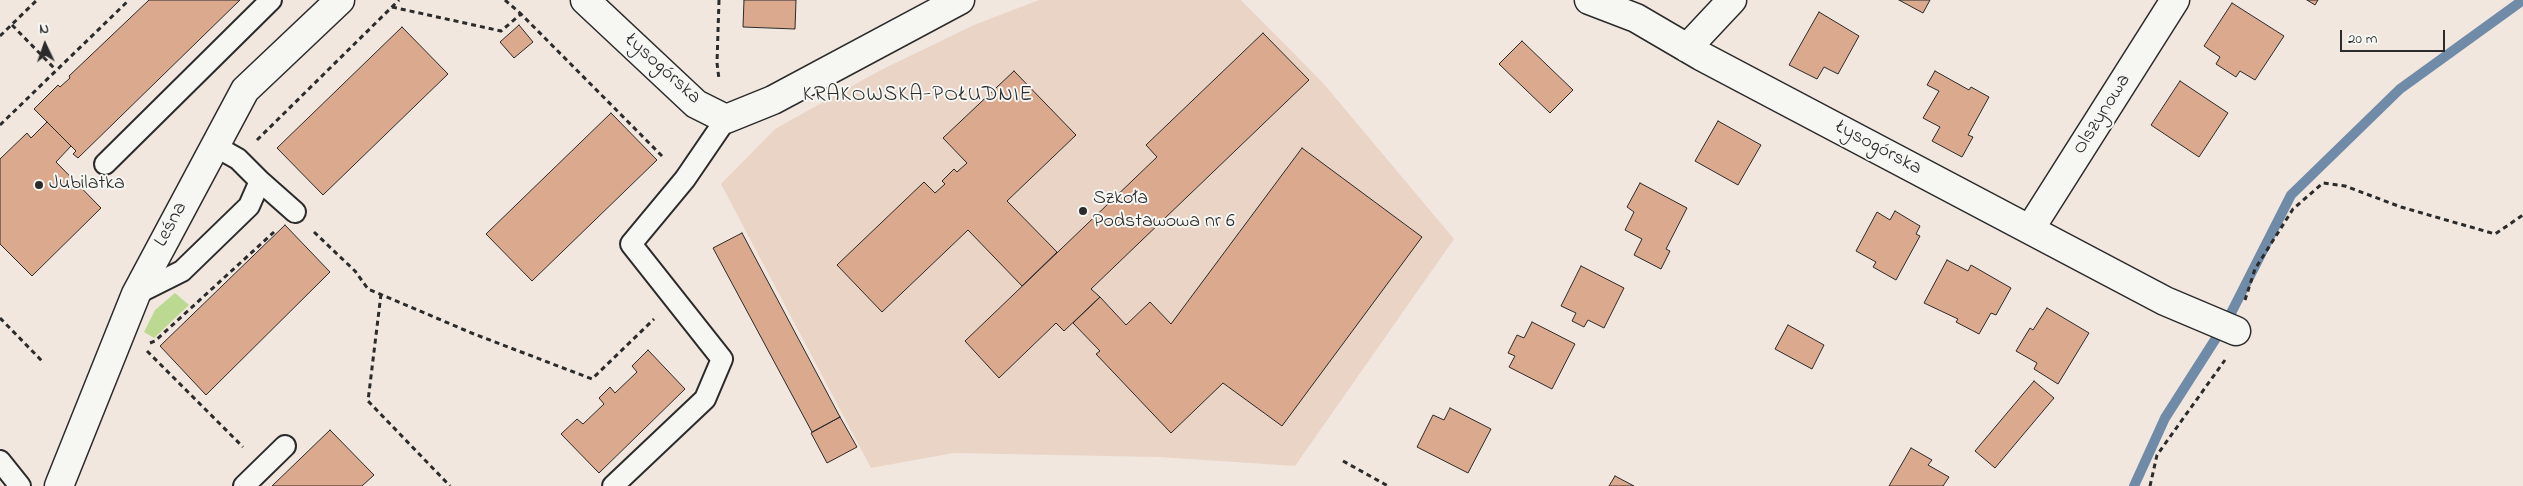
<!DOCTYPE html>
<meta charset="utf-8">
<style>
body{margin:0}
#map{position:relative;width:2523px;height:486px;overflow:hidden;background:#f1e7de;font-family:"Indie Flower",sans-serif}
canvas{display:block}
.north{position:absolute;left:20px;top:20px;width:50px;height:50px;-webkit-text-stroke:4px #f6f6f2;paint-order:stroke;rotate:357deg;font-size:14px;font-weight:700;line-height:20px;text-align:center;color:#2b2b2b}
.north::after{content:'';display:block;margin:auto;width:18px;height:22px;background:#2b2b2b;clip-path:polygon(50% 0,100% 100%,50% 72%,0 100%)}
.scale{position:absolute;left:2340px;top:30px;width:105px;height:22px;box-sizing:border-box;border:2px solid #2b2b2b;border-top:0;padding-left:6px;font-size:15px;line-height:18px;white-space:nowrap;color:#2b2b2b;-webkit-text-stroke:4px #f6f6f2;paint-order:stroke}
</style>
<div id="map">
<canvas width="2523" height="486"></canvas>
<div class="north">N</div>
<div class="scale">20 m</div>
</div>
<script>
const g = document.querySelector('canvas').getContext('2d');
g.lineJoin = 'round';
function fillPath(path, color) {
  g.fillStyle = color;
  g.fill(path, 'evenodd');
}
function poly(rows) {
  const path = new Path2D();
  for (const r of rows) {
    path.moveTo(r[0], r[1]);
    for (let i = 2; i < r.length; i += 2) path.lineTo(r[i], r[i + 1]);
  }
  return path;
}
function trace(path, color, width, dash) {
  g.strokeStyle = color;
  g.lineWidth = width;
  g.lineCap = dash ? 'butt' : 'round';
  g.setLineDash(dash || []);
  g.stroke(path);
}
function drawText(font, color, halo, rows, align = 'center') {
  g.font = font + ' "Indie Flower",sans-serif';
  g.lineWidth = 4;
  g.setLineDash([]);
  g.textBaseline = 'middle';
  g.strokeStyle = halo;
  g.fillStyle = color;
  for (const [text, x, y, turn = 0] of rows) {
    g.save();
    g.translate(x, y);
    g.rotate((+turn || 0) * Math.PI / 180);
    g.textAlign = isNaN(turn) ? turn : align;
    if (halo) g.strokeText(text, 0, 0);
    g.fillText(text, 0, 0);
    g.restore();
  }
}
const built = poly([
 [1039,0,1241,0,1323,83,1454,239,1295,466,1159,457,953,453,871,468,721,184,775,129,879,71,974,25]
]);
const green = poly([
 [175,293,189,305,154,338,144,332,155,310]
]);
const stream = poly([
 [2134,486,2165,418,2227,321,2291,195,2400,89,2523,0]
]);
const building = poly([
 [149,0,240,0,78,158,73,154,76,151,34,109,58,85,60,87,70,78,69,76,149,0],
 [744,0,796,0,795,29,743,27,744,0],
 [1899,0,1930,0,1923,13,1899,0],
 [2307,0,2318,0,2315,5,2307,0],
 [2232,3,2284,36,2255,80,2240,71,2236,77,2216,64,2220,57,2204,46,2232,3],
 [1819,12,1859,36,1838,74,1824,67,1817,79,1789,65,1819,12],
 [519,25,533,42,514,58,500,42,519,25],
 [402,27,448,74,323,195,277,148,402,27],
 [1263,33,1309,80,1091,289,1100,297,1064,331,1056,323,999,378,965,341,1157,157,1146,145,1263,33],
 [1522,41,1573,90,1550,113,1499,64,1522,41],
 [1014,71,1076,135,1007,201,1057,252,1022,286,968,230,882,312,837,265,924,182,935,193,945,184,942,181,954,169,957,172,967,163,943,138,1014,71],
 [1935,71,1969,90,1971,87,1989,97,1968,135,1973,137,1962,157,1932,141,1940,127,1923,118,1939,91,1927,85,1935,71],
 [2180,81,2228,113,2199,157,2151,125,2180,81],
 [611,113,657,160,532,281,486,234,611,113],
 [1718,121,1761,145,1738,185,1695,161,1718,121],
 [47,122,71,146,56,162,101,208,32,276,0,244,0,159,27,133,31,138,47,122],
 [1302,148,1422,237,1282,426,1223,383,1171,433,1096,354,1100,351,1073,323,1100,297,1126,325,1150,302,1171,324,1302,148],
 [1640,183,1687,208,1666,249,1670,251,1661,269,1634,255,1642,239,1625,230,1634,212,1627,207,1640,183],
 [1895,211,1920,226,1916,234,1920,236,1896,280,1873,267,1876,262,1856,251,1877,212,1890,220,1895,211],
 [285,225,330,272,206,395,160,346,285,225],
 [742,233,840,417,812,432,713,248,742,233],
 [1947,260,1968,271,1971,265,2011,288,1996,315,1991,313,1979,334,1956,322,1958,319,1924,303,1947,260],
 [1581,266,1624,288,1604,328,1588,320,1584,327,1572,321,1576,313,1561,306,1581,266],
 [2047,308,2089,333,2058,384,2034,369,2037,363,2016,351,2030,328,2033,330,2047,308],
 [1532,322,1575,344,1552,389,1509,367,1515,356,1508,353,1517,335,1524,338,1532,322],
 [1788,325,1824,345,1812,369,1775,349,1788,325],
 [648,350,685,389,599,473,561,434,577,419,583,424,604,404,599,398,610,387,615,393,637,372,632,366,648,350],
 [2034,381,2054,398,1995,468,1975,451,2034,381],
 [1450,408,1491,429,1468,473,1417,447,1433,415,1444,420,1450,408],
 [840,417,857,447,827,463,811,433,840,417],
 [330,430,374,475,362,486,272,486,330,430],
 [1911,448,1932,460,1928,465,1949,477,1943,486,1889,486,1911,448],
 [1615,476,1634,486,1609,486,1615,476]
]);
const path = poly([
 [505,0,521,14],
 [719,0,717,63,719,79],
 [392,7,501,31,521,14,664,158],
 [12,25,56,70],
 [0,36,37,0],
 [0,125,129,0],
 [257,140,399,0],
 [314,232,355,271,368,289,474,334,592,379,654,319],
 [381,294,368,401,450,486],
 [2245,300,2255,269,2293,209,2323,183,2345,186,2401,207,2495,234,2523,215],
 [0,318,42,361],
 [150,343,155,341,274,232],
 [147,351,243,447],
 [1343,461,1388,486],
 [2150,486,2157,455,2225,360]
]);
const lane = poly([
 [105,164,271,0],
 [260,181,295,212],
 [136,294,182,271,249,206,260,181,238,159,215,146],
 [0,461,20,486],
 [244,486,285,446],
 [613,486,705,399,722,359,631,244,685,179,726,119]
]);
const street = poly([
 [585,0,696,104,726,119,773,100,960,0],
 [1589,0,1636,18,1701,56,2165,301,2236,331],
 [1687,48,1732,0],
 [2030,229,2175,0],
 [59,486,136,294,245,90,340,0]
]);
const markers = [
 [39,185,5,"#2b2b2b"],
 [1083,211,5,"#2b2b2b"]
];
const streetNames = [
 ["Łysogórska",662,70,42],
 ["Olszynowa",2103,115,-58],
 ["Łysogórska",1878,149,28],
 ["Leśna",172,225,-62]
];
const poiNames = [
 ["Jubilatka",49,185],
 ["Szkoła",1093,200],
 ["Podstawowa nr 6",1093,223]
];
const neighbourhoodNames = [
 ["KRAKOWSKA-POŁUDNIE",918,97]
];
fillPath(built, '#ead4c6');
fillPath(green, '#bcd991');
trace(stream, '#708ba7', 10);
fillPath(building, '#dba98e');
trace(building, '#2b2b2b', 1);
trace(lane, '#2b2b2b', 24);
trace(street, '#2b2b2b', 31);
trace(path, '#2b2b2b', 3, [5, 4]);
trace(lane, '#f6f6f2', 20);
trace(street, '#f6f6f2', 28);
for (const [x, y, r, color] of markers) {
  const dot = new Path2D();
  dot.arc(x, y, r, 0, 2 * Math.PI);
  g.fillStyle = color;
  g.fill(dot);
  trace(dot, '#f6f6f2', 2);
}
drawText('20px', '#2b2b2b', '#f6f6f2', streetNames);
drawText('20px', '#2b2b2b', '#f6f6f2', poiNames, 'left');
g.letterSpacing = '1px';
drawText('21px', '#2b2b2b', '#f6f6f2', neighbourhoodNames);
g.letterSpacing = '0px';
</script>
